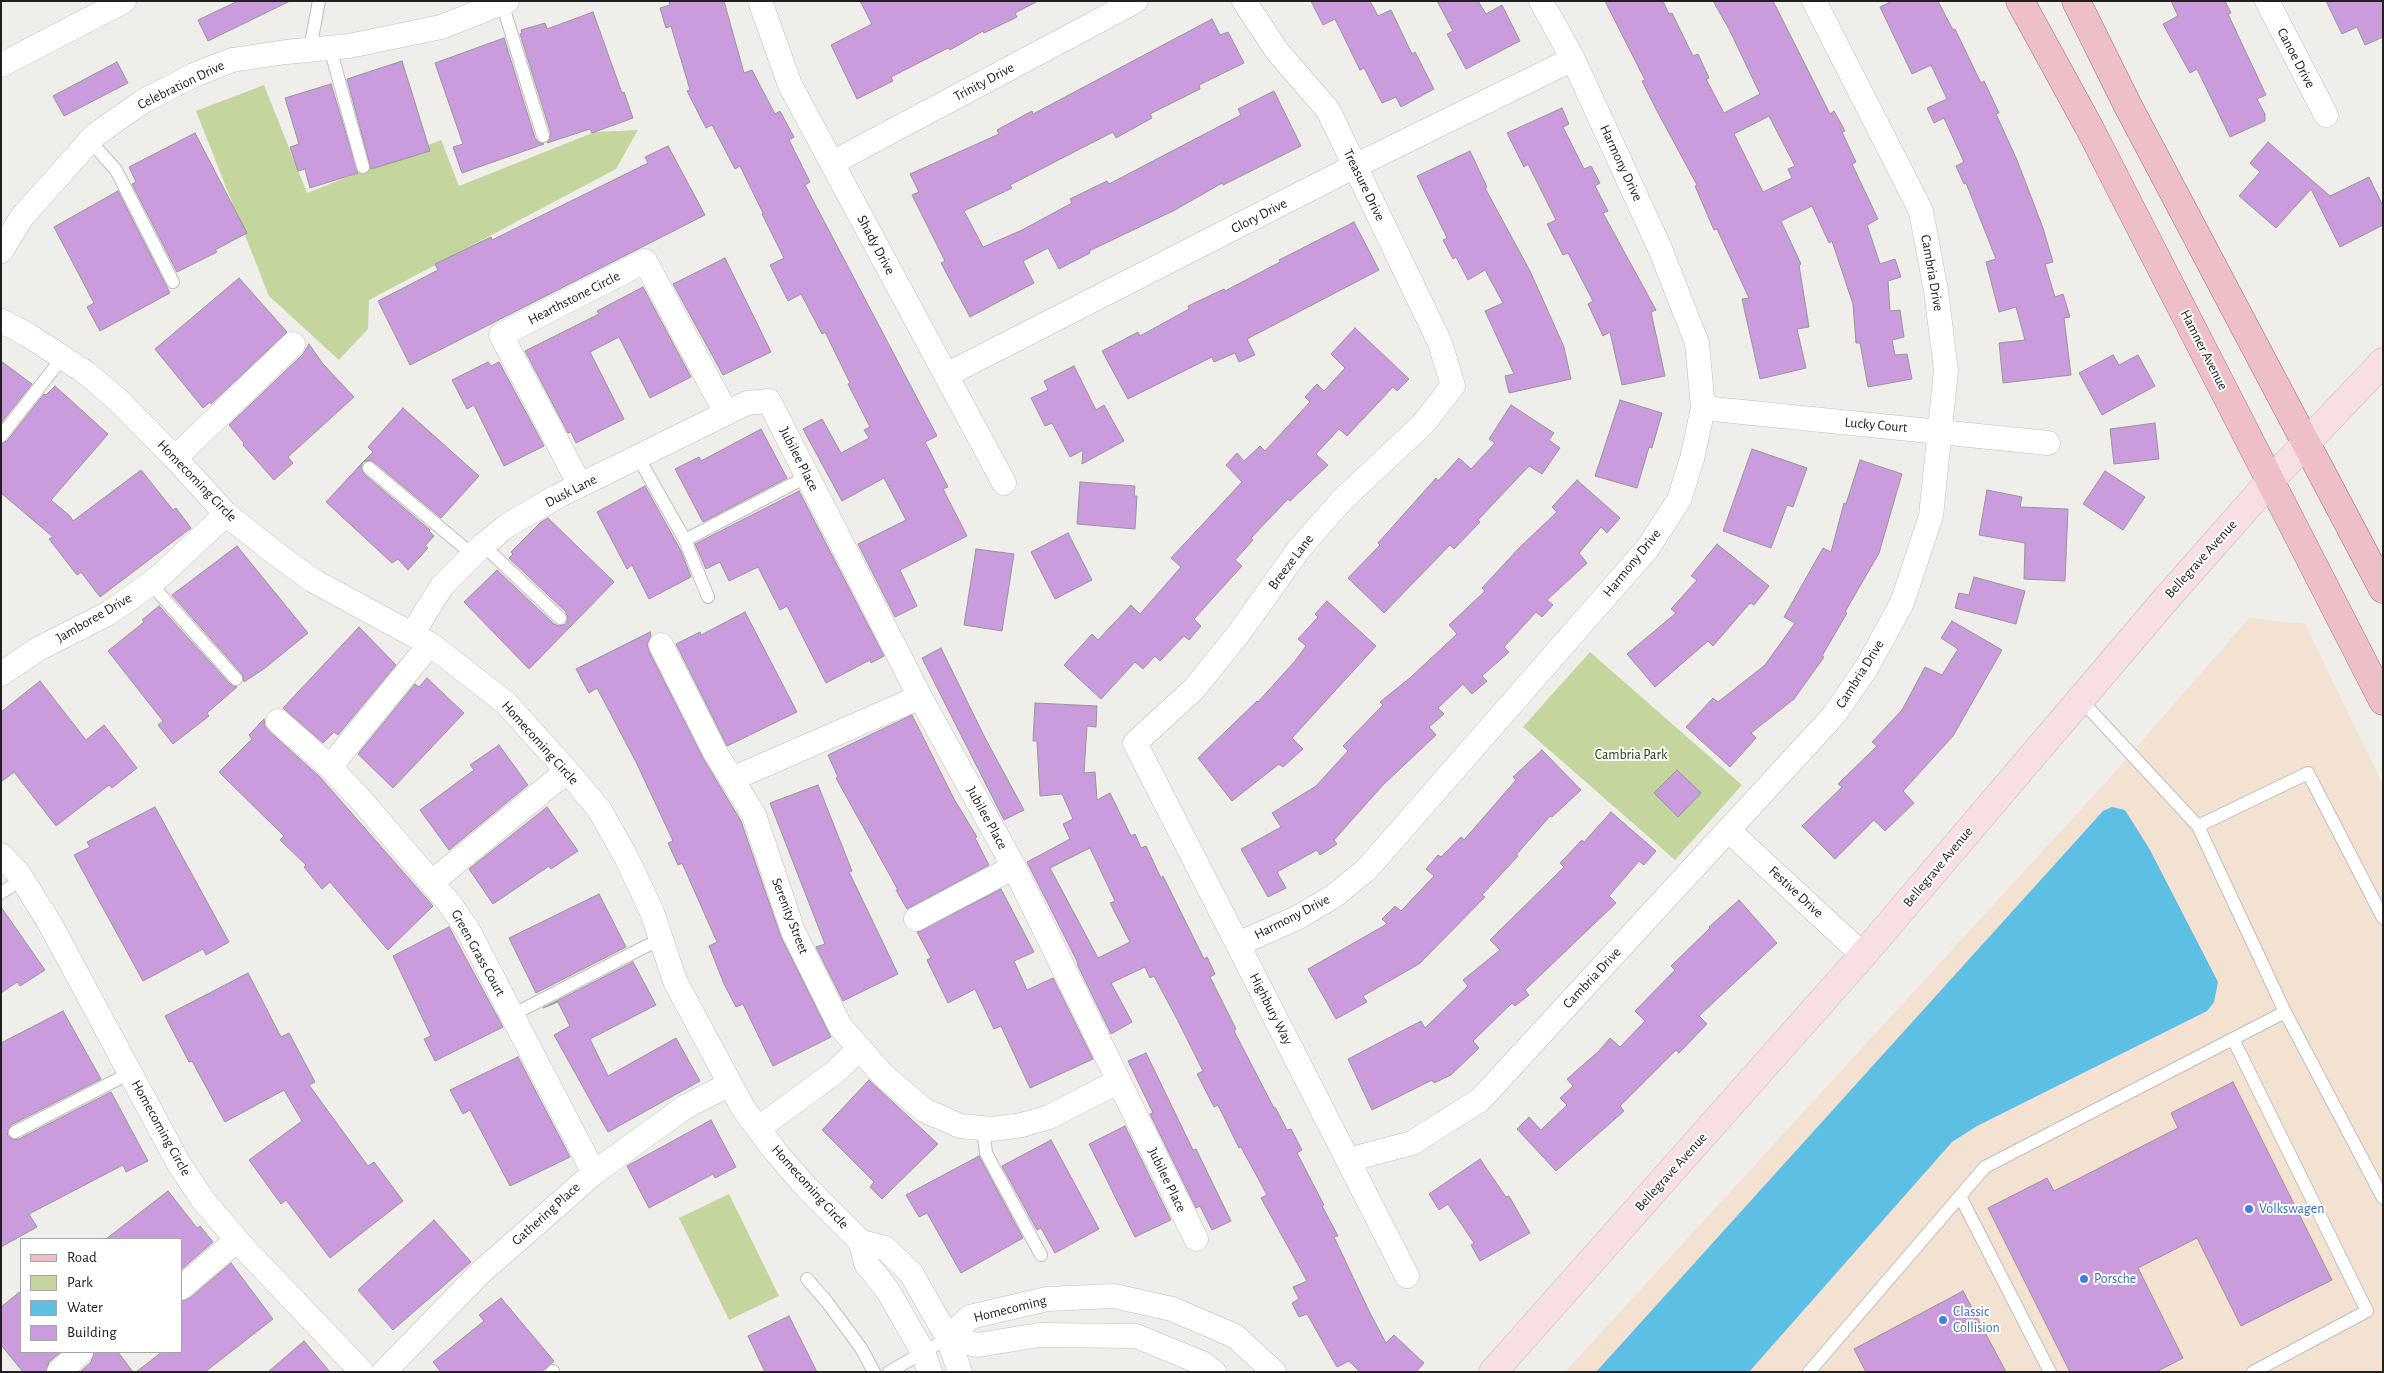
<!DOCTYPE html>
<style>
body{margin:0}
#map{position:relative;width:2384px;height:1373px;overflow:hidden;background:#efeeea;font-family:"Alegreya Sans",sans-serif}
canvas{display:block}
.frame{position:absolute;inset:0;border:2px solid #21201f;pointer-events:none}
.legend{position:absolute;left:20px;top:1238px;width:162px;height:115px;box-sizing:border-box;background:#fff;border:1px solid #a6a6a5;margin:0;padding:6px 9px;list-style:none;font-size:15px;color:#21201f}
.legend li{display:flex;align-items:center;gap:10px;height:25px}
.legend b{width:25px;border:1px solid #a6a6a5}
</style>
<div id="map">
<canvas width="2384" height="1373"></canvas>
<div class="frame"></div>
<ul class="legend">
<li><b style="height:6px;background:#eebfc7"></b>Road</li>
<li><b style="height:14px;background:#c4d69d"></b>Park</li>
<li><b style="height:14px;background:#5cbfe3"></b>Water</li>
<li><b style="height:14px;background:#ca9bdd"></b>Building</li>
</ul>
</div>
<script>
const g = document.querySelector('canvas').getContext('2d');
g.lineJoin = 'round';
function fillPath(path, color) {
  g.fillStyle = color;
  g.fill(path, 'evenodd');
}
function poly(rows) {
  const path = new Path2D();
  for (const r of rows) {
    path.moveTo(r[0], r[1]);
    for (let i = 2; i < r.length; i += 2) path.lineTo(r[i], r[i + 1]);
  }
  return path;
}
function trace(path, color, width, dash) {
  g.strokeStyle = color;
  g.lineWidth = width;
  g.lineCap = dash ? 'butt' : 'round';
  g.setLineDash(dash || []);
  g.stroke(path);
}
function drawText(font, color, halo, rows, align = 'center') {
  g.font = font + ' "Alegreya Sans",sans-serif';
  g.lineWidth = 4;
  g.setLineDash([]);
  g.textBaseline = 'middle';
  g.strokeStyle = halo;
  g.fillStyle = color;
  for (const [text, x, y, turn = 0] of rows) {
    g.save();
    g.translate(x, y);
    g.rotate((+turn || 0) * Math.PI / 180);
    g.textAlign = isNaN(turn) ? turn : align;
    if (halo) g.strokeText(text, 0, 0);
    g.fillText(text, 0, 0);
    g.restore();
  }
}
const industrial = poly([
 [2249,618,2305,624,2383,785,2383,1372,1565,1372,2107,781]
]);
const green = poly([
 [264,85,307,193,441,140,459,186,595,132,638,130,616,169,369,300,368,329,339,360,269,296,196,111],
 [1590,652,1742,785,1675,860,1523,727],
 [729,1194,779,1296,729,1320,679,1218]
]);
const water = poly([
 [2112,807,2125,810,2150,850,2218,982,2214,1002,2207,1011,1977,1126,1952,1142,1749,1372,1596,1372,2103,811]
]);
const building = poly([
 [238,1,290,1,208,41,198,20,238,1],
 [669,1,724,1,744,73,752,70,775,114,780,111,794,137,789,140,810,182,805,185,937,436,925,442,948,487,943,489,967,536,900,570,917,606,895,617,858,544,906,520,884,478,842,501,803,429,822,419,841,453,869,438,864,430,870,427,848,384,850,383,825,332,822,334,801,294,788,301,770,265,784,258,762,214,763,213,740,166,735,169,712,125,706,128,687,91,690,90,671,26,666,28,660,8,670,5,669,1],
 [860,1,1038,1,1015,13,1017,17,984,33,983,31,950,50,948,48,891,77,893,81,857,99,831,45,872,24,860,1],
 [1311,1,1370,1,1378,16,1391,10,1412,54,1415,52,1434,89,1401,107,1396,97,1382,103,1364,68,1360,70,1335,19,1323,25,1311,1],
 [1437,1,1478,1,1486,14,1502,5,1520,41,1466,69,1447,34,1453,31,1437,1],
 [1605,1,1663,1,1669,14,1672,13,1693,56,1698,54,1709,78,1706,79,1724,113,1760,94,1729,29,1713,1,1773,1,1830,114,1834,111,1845,131,1842,132,1856,162,1852,164,1878,219,1867,225,1880,264,1895,259,1901,277,1888,281,1890,311,1900,310,1904,337,1892,340,1895,355,1907,354,1912,379,1868,387,1860,343,1856,343,1853,304,1832,241,1829,243,1812,206,1781,221,1801,264,1799,265,1809,327,1797,329,1806,368,1760,379,1742,299,1749,298,1717,229,1714,230,1695,186,1697,185,1657,111,1642,81,1645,80,1605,1],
 [1769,116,1795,166,1788,169,1792,178,1763,192,1734,134,1769,116],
 [1892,1,1938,1,1953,30,1955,29,1981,83,1984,81,1999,113,1996,114,2017,160,2043,228,2053,262,2045,264,2055,297,2063,294,2070,317,2064,318,2071,375,2003,383,1999,343,2025,340,2016,307,1999,312,1986,262,1996,259,1966,183,1964,184,1956,166,1964,162,1944,118,1934,123,1927,108,1947,99,1931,65,1912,74,1880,7,1892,1],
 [2171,1,2225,1,2231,13,2228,14,2266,95,2257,99,2265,114,2265,121,2230,137,2197,69,2190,73,2163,24,2178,16,2171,1],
 [2326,1,2383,1,2383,37,2365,45,2357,27,2342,34,2326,1],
 [593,12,622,93,624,92,633,118,592,133,590,129,547,143,551,134,520,34,522,33,521,30,545,23,547,29,593,12],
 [1212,19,1220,35,1228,32,1244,63,1199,85,1200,89,1150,114,1152,118,1116,138,1113,132,1010,185,1012,188,964,211,983,247,1022,230,1072,203,1070,199,1107,181,1109,184,1241,115,1238,109,1274,91,1301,146,1223,185,1222,183,1175,210,1089,251,1090,253,1059,269,1048,248,1023,261,1034,283,970,317,941,263,945,261,912,195,919,192,910,174,999,134,997,130,1032,111,1033,114,1212,19],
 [504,38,535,138,538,142,544,144,462,173,453,147,463,144,435,63,504,38],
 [402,61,430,151,371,169,347,79,402,61],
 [117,62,128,83,64,116,53,96,117,62],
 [331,84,358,173,310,188,305,169,298,171,290,147,299,144,285,98,331,84],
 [1562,108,1569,124,1563,127,1584,169,1591,166,1600,183,1595,186,1608,211,1603,213,1656,310,1651,312,1665,376,1622,385,1610,332,1603,336,1588,304,1593,301,1568,253,1563,255,1547,224,1556,220,1528,164,1524,167,1507,133,1562,108],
 [195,133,247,233,215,250,217,252,177,272,132,184,136,182,129,167,195,133],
 [2268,142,2330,196,2369,177,2383,206,2383,225,2340,247,2311,189,2276,228,2239,196,2260,172,2250,163,2268,142],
 [668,146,705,215,410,365,378,301,438,270,435,264,491,237,492,240,648,163,645,157,668,146],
 [1470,151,1487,187,1485,188,1530,271,1564,347,1571,379,1509,393,1505,376,1514,374,1485,311,1503,303,1485,270,1468,280,1456,257,1453,259,1443,240,1447,238,1417,176,1470,151],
 [118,191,170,293,100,331,87,307,94,303,54,227,118,191],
 [1354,222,1379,270,1247,339,1255,355,1239,362,1235,353,1214,362,1212,357,1128,399,1102,351,1138,332,1140,336,1189,309,1188,306,1224,289,1225,291,1280,262,1279,260,1354,222],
 [725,258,771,352,723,375,673,284,725,258],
 [239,278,287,332,211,404,210,402,203,408,155,349,239,278],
 [643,287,691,377,650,398,619,337,590,352,624,419,576,443,571,432,568,433,525,351,599,314,597,311,643,287],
 [1355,328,1409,379,1397,391,1393,387,1347,436,1339,429,1316,454,1328,465,1290,501,1288,499,1251,538,1253,540,1235,560,1242,566,1194,619,1201,626,1189,640,1184,636,1160,661,1155,656,1143,669,1135,662,1101,699,1064,665,1092,634,1098,640,1131,605,1140,614,1181,567,1171,558,1242,482,1226,465,1237,453,1244,461,1260,446,1265,451,1310,402,1305,397,1317,384,1324,391,1345,368,1331,354,1355,328],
 [309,344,323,364,354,397,288,457,293,463,274,480,243,445,244,443,229,425,303,354,309,344],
 [2113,355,2119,365,2138,355,2155,386,2102,415,2079,373,2113,355],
 [1,361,32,384,1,423,1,361],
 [488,362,491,366,499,362,544,446,504,466,474,405,467,409,452,380,488,362],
 [1074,366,1096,410,1104,405,1124,441,1082,464,1083,450,1070,457,1052,423,1045,426,1031,398,1048,390,1044,381,1074,366],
 [55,386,108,434,51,500,70,516,73,521,141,470,173,510,176,508,191,528,100,597,81,572,77,575,49,539,53,537,1,493,1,444,7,441,44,394,46,395,55,386],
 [1620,400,1662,413,1652,448,1649,447,1637,488,1595,476,1620,400],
 [1511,405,1554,433,1549,440,1560,448,1542,474,1529,466,1478,520,1480,522,1454,549,1450,545,1384,613,1348,578,1380,545,1378,543,1436,478,1438,481,1459,458,1471,469,1495,443,1489,439,1511,405],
 [403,408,479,476,441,518,374,462,370,460,363,462,373,452,368,447,403,408],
 [2155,423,2159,459,2114,464,2110,429,2155,423],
 [761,429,787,478,703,522,675,469,699,457,701,461,761,429],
 [1752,449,1807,468,1793,507,1787,505,1771,548,1723,531,1752,449],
 [1860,460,1902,474,1879,553,1845,612,1847,613,1822,656,1824,657,1794,699,1751,733,1756,738,1730,767,1686,727,1713,698,1718,702,1765,665,1795,623,1784,617,1823,548,1831,552,1844,503,1846,504,1860,460],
 [363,462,361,467,364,474,430,530,429,531,434,536,425,546,428,548,408,570,398,559,392,563,326,502,363,462],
 [2105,471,2145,497,2123,530,2083,504,2105,471],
 [1577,480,1620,518,1607,533,1601,527,1579,553,1587,563,1547,600,1553,605,1542,617,1536,612,1504,647,1509,652,1482,676,1487,681,1472,694,1463,684,1438,708,1444,714,1429,727,1436,735,1383,785,1334,840,1337,844,1320,855,1317,850,1277,872,1286,888,1268,897,1241,849,1281,827,1272,813,1316,786,1348,751,1343,746,1383,705,1380,702,1411,677,1457,634,1449,625,1485,591,1482,588,1520,547,1557,512,1552,507,1577,480],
 [1080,482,1135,486,1134,496,1137,496,1135,529,1077,524,1080,482],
 [645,486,681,551,691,577,649,599,632,565,627,569,597,512,645,486],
 [1987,490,2022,497,2020,507,2068,509,2065,581,2024,579,2025,543,1979,535,1987,490],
 [799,491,884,656,871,663,870,660,826,683,787,606,780,610,758,567,729,581,720,562,706,569,695,544,799,491],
 [548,518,614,582,529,669,464,602,497,570,554,624,559,626,566,624,568,619,566,612,509,558,513,554,511,552,541,522,548,518],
 [1068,533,1092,580,1055,599,1031,552,1068,533],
 [1717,544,1769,586,1754,605,1750,603,1713,646,1708,641,1655,687,1627,654,1676,613,1671,609,1697,580,1691,576,1717,544],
 [237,546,308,633,265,668,244,682,242,674,172,595,237,546],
 [976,549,1014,554,1002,631,964,625,976,549],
 [1974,577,2025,591,2016,624,1955,608,1959,593,1969,595,1974,577],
 [1327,601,1376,646,1292,738,1303,749,1283,767,1279,764,1232,801,1198,758,1257,701,1258,702,1295,661,1306,646,1298,639,1318,617,1315,614,1327,601],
 [159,606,230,684,237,687,207,713,209,716,173,744,158,725,163,721,108,651,144,622,142,620,159,606],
 [745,612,797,712,727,746,676,644,700,632,701,635,745,612],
 [1952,621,2002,650,1953,736,1903,791,1914,803,1885,831,1874,820,1835,859,1802,826,1842,787,1838,784,1877,746,1872,742,1902,710,1925,667,1942,675,1958,649,1941,638,1952,621],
 [359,627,396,665,338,735,334,732,323,743,283,708,359,627],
 [650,632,651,636,647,644,649,651,703,758,741,821,781,937,831,1037,773,1066,743,1004,736,1007,724,984,709,946,717,942,682,863,678,865,668,843,673,841,636,762,597,688,589,693,576,669,650,632],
 [941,648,985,738,1024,810,1004,820,922,658,941,648],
 [427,678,464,713,393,788,358,754,415,684,419,687,427,678],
 [40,681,86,740,104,725,137,768,112,788,109,785,56,826,14,772,1,782,1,712,40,681],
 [1035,703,1097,706,1096,727,1087,726,1084,773,1095,772,1097,800,1110,793,1131,836,1135,834,1141,848,1146,846,1161,878,1163,876,1204,959,1207,957,1215,974,1210,977,1236,1029,1234,1031,1274,1108,1275,1107,1287,1130,1291,1129,1302,1150,1297,1153,1324,1205,1322,1206,1338,1236,1334,1237,1370,1313,1386,1343,1394,1335,1424,1363,1416,1372,1360,1372,1349,1361,1337,1367,1307,1314,1299,1317,1292,1303,1299,1299,1293,1287,1307,1281,1261,1198,1267,1195,1241,1147,1239,1148,1218,1105,1214,1107,1197,1074,1203,1071,1177,1019,1154,976,1150,978,1145,967,1111,983,1132,1022,1111,1034,1078,966,1077,961,1027,862,1070,839,1063,824,1073,819,1062,794,1040,796,1037,741,1033,741,1035,703],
 [1090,848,1115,901,1110,903,1130,942,1098,958,1050,868,1090,848],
 [912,715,954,799,977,837,975,838,989,865,907,909,896,890,898,890,836,778,838,777,828,755,912,715],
 [264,719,265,726,269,731,320,777,433,906,388,950,330,882,322,889,304,867,306,865,280,840,284,836,219,772,252,739,249,735,264,719],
 [499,745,528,785,449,850,420,810,474,770,470,765,499,745],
 [1542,750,1581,790,1552,817,1550,816,1516,855,1518,856,1482,895,1485,897,1419,964,1363,996,1367,1002,1336,1019,1308,969,1387,924,1382,919,1395,906,1401,911,1434,876,1426,869,1438,855,1441,857,1461,837,1464,840,1516,780,1513,777,1542,750],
 [1677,770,1701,793,1678,817,1654,793,1677,770],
 [818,785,852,871,849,872,898,974,843,1001,816,947,825,944,770,803,818,785],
 [155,807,229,942,206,955,203,949,143,981,74,855,90,847,87,842,155,807],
 [547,807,578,851,551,869,549,866,493,904,469,869,547,807],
 [1611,812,1656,851,1644,865,1639,861,1609,896,1616,903,1525,990,1529,995,1515,1006,1512,1003,1473,1041,1479,1048,1451,1075,1434,1083,1432,1080,1372,1110,1348,1059,1421,1021,1425,1028,1468,986,1463,980,1500,950,1490,940,1564,867,1560,863,1582,840,1584,842,1611,812],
 [1001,889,1034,952,1014,961,1027,990,1053,978,1093,1059,1030,1088,1001,1026,994,1029,975,989,948,1003,927,960,931,958,917,932,1001,889],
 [599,894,626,947,536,993,509,938,599,894],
 [1739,900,1777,943,1699,1016,1707,1024,1679,1053,1676,1050,1620,1106,1624,1111,1556,1171,1517,1129,1529,1117,1541,1130,1567,1105,1560,1098,1573,1086,1567,1079,1599,1051,1610,1038,1620,1047,1645,1021,1635,1011,1675,970,1671,966,1710,928,1709,927,1739,900],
 [1,907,45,970,20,986,17,982,1,993,1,907],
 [449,927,503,1027,435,1061,424,1039,431,1036,393,956,449,927],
 [633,962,656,1005,590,1039,608,1076,676,1038,700,1081,608,1132,554,1035,570,1026,558,1002,543,1008,633,962],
 [248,973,281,1037,289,1033,315,1082,309,1085,368,1166,374,1162,403,1201,330,1258,286,1200,281,1204,249,1160,302,1121,284,1090,225,1122,192,1061,189,1062,165,1016,248,973],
 [63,1011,101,1079,11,1125,7,1131,8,1136,14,1140,19,1139,111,1092,148,1161,126,1172,123,1165,29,1214,37,1227,1,1247,1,1043,63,1011],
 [1146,1053,1193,1150,1196,1149,1231,1221,1212,1230,1200,1206,1196,1208,1150,1114,1153,1113,1128,1061,1146,1053],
 [518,1057,570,1157,510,1186,470,1110,463,1114,450,1090,518,1057],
 [869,1080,938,1144,882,1199,870,1187,874,1182,822,1130,869,1080],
 [2233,1082,2332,1280,2241,1326,2197,1238,2138,1268,2183,1358,2156,1372,2070,1372,1988,1208,2047,1178,2054,1191,2178,1128,2171,1113,2233,1082],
 [711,1120,736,1167,715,1178,713,1174,649,1208,627,1166,711,1120],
 [1125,1126,1171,1220,1135,1237,1089,1144,1125,1126],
 [1051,1140,1099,1229,1055,1253,1041,1228,1037,1230,1002,1166,1051,1140],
 [979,1156,1023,1238,961,1273,927,1213,919,1217,906,1195,979,1156],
 [1480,1159,1506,1197,1509,1196,1530,1233,1480,1261,1471,1245,1474,1243,1448,1204,1439,1210,1429,1194,1480,1159],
 [168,1191,197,1228,200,1226,213,1242,181,1270,181,1239,106,1239,168,1191],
 [434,1220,471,1262,393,1330,358,1290,434,1220],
 [231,1263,273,1319,205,1372,136,1372,162,1352,181,1352,181,1301,190,1298,231,1263],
 [21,1291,21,1352,61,1352,49,1362,46,1372,23,1372,1,1345,1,1307,21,1291],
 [1963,1291,2006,1372,1866,1372,1854,1349,1963,1291],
 [501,1298,554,1361,541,1372,441,1372,433,1362,484,1321,479,1315,501,1298],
 [789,1316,817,1372,765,1372,748,1336,789,1316],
 [304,1341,330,1372,268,1372,304,1341],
 [94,1352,118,1352,133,1372,80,1372,91,1362,94,1352]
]);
const lane = poly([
 [502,3,543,136],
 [330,48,363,167],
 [310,49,319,1],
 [90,141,116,170,173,282],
 [1,436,63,357],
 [638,457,685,540,808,476],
 [369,468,473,555],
 [685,540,708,597],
 [483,545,560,618],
 [150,583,236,679],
 [2080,699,2198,826],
 [1,893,22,879],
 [2285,1012,2383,1198],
 [512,1015,662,938],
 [2233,1039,2367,1311,2253,1372],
 [983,1128,986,1153,1041,1255],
 [15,1132,130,1073],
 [1960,1196,2050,1372],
 [807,1279,827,1302,861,1348,874,1372],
 [552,1372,553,1371],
 [889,1372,948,1338],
 [1809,1372,1985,1167,2285,1012,2198,826,2308,773,2383,918]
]);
const street = poly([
 [760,1,790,85,1004,483],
 [1244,1,1277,51,1328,110,1440,343,1453,386,1423,424,1342,500,1299,549,1239,633,1194,689,1135,743,1407,1276],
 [2267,1,2326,115],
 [1,65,124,1],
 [832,163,1136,1],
 [1,251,22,217,95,135,142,102,194,75,232,60,286,52,349,46,441,27,507,1],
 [1,321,28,335,85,372,119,401,175,458,226,514,275,553,312,580,430,644,506,703,567,771,599,809,626,857,652,912,675,981,743,1108,775,1151,806,1187,861,1242,866,1263,888,1291,923,1352,930,1372],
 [946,375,1355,166,1573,59],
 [1703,408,2048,443],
 [175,458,293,344],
 [580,485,501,335,645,261,726,413],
 [412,634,442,586,483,545,508,525,558,496,747,403,769,401,920,697,1014,867,1196,1239],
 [661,645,715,752,754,815,793,931,840,1026,883,1075,924,1110,960,1126,992,1129,1022,1125,1049,1117,1119,1081],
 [1,674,38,649,107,614,132,597,159,577,226,514],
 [278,721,330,767,362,801,449,903,468,930,594,1173],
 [330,767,430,644],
 [732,779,920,697],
 [1728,830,1863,955],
 [1,855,19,874,49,922,179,1164,203,1200,243,1247,362,1372],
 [432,882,567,771],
 [916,919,1014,867],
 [1238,944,1297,918,1334,896,1367,869,1647,549,1679,500,1692,459,1703,408,1697,343,1661,251,1573,59,1541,1],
 [759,1128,835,1072,860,1048],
 [1348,1160,1412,1143,1480,1100,1834,715,1867,667,1902,603,1931,516,1946,370,1936,291,1921,211,1814,1],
 [861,1242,885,1248,911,1273,948,1338,960,1372],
 [181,1288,237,1240],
 [948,1338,970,1317,1047,1299,1114,1296,1172,1309,1235,1336,1274,1372],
 [948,1338,978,1345,1039,1335,1136,1336,1202,1363,1214,1372],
 [59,1372,81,1352],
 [384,1372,480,1273,594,1173,685,1107,730,1084]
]);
const secondary = poly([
 [1493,1372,1863,955,2166,599,2271,480,2383,362]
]);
const primary = poly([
 [2020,1,2089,127,2383,701],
 [2076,1,2128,106,2383,589]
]);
const markers = [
 [2249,1209,5,"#3f7fe0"],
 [2084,1279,5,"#3f7fe0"],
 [1943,1320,5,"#3f7fe0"]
];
const streetNames = [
 ["Canoe Drive",2296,58,62],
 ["Trinity Drive",984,82,-28],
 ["Celebration Drive",181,85,-26],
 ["Harmony Drive",1621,163,65],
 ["Treasure Drive",1364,185,64],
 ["Glory Drive",1259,216,-27],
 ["Shady Drive",876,245,62],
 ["Cambria Drive",1932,273,80],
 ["Hearthstone Circle",574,298,-27],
 ["Hamner Avenue",2204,350,63],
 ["Lucky Court",1876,425,5],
 ["Jubilee Place",799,459,63],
 ["Homecoming Circle",197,481,46],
 ["Dusk Lane",571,491,-27],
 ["Bellegrave Avenue",2201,559,-48],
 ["Breeze Lane",1291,562,-53],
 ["Harmony Drive",1632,563,-51],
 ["Jamboree Drive",94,618,-30],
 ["Cambria Drive",1860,674,-58],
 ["Homecoming Circle",540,743,48],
 ["Jubilee Place",987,818,61],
 ["Bellegrave Avenue",1938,867,-50],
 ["Festive Drive",1796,892,43],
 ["Serenity Street",790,916,69],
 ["Harmony Drive",1292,917,-27],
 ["Green Grass Court",478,953,61],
 ["Cambria Drive",1592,978,-47],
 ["Highbury Way",1271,1009,63],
 ["Homecoming Circle",161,1128,61],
 ["Bellegrave Avenue",1671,1172,-48],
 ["Jubilee Place",1167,1180,64],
 ["Homecoming Circle",810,1187,48],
 ["Gathering Place",546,1214,-42],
 ["Homecoming",1010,1309,-14]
];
const parkNames = [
 ["Cambria Park",1631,755]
];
const shopNames = [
 ["Volkswagen",2259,1209],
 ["Porsche",2094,1279],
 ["Classic",1953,1312],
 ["Collision",1953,1328]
];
fillPath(industrial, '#f3e1d1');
fillPath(green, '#c4d69d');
fillPath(water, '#5cbfe3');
fillPath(building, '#ca9bdd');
trace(building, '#99969a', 1);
trace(lane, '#bfbeba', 14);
trace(street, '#bfbeba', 25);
trace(secondary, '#bfbeba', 29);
trace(primary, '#9f6c74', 29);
trace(lane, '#fff', 12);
trace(street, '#fff', 24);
trace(secondary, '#f7dfe3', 28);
trace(primary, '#eebfc7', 28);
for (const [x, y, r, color] of markers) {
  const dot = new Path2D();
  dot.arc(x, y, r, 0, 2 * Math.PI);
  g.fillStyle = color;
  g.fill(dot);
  trace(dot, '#fff', 2);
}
drawText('14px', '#21201f', '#fff', streetNames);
drawText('14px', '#2c3514', '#fff', parkNames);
drawText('14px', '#366cbe', '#fff', shopNames, 'left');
</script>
